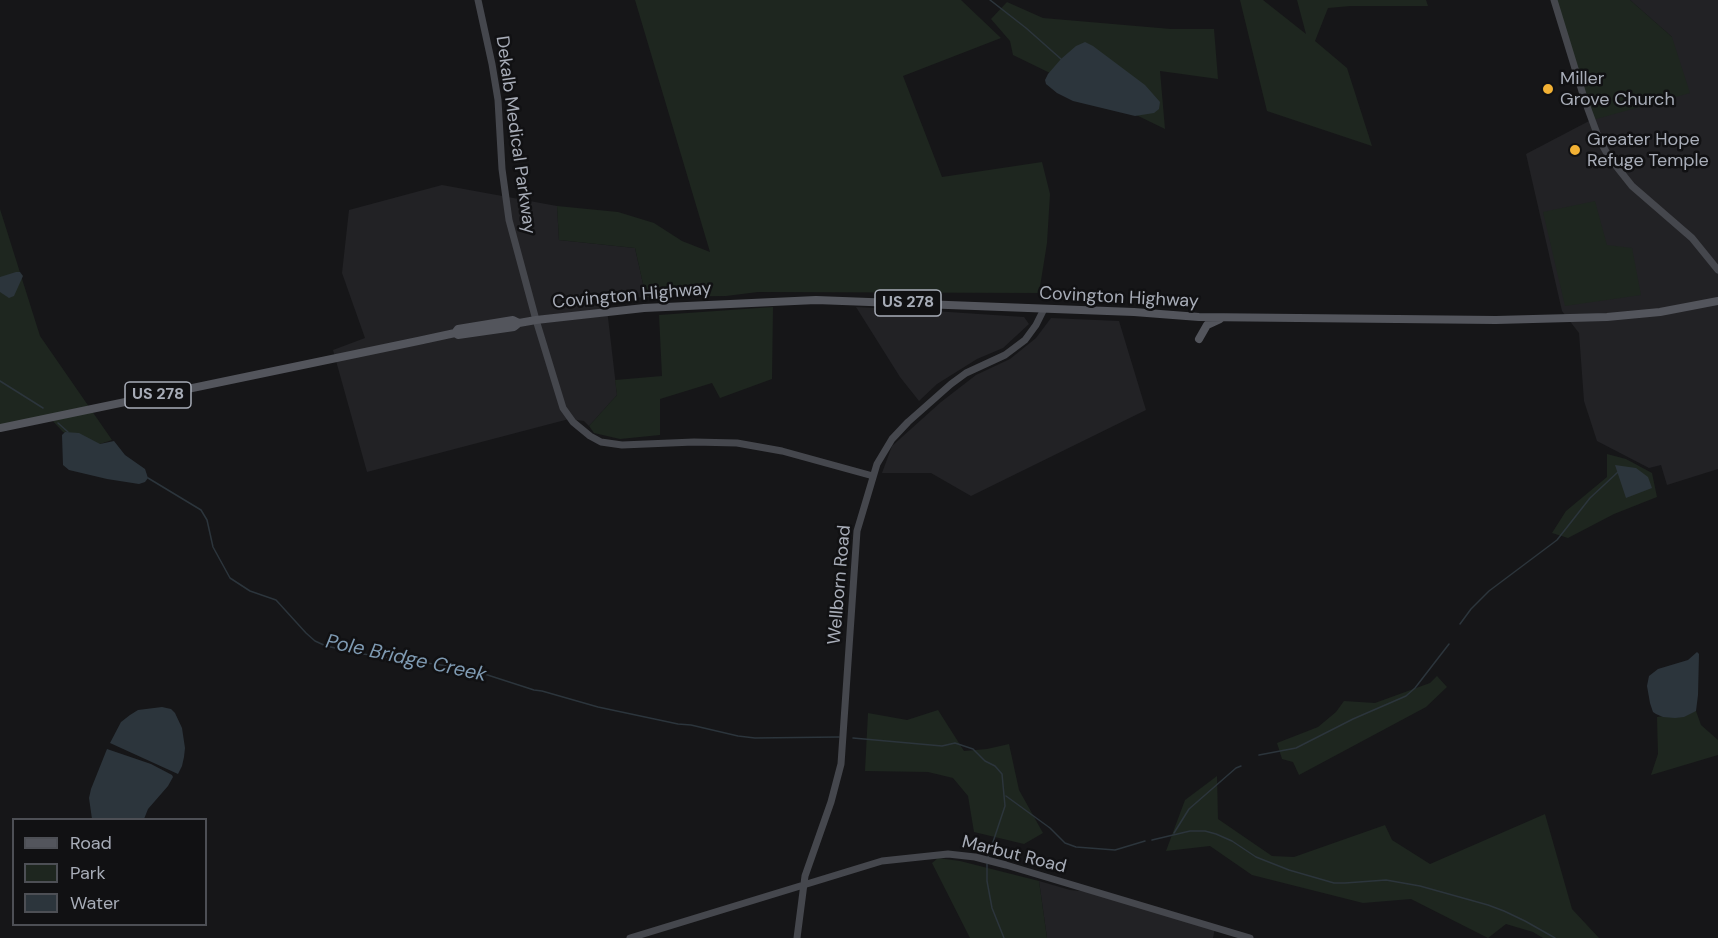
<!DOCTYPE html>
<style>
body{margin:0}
#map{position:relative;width:1718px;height:938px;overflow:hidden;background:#161618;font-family:"DM Sans",sans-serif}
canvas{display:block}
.legend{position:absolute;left:12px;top:818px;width:195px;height:108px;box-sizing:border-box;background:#111113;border:2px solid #4d4f55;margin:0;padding:8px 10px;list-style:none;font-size:18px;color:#a8adb8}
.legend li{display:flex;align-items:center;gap:12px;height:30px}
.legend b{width:30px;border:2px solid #4d4f55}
</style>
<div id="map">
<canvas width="1718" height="938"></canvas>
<ul class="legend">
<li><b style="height:8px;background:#53555c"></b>Road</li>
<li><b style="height:16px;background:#1e261f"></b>Park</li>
<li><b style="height:16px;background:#2c353c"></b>Water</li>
</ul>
</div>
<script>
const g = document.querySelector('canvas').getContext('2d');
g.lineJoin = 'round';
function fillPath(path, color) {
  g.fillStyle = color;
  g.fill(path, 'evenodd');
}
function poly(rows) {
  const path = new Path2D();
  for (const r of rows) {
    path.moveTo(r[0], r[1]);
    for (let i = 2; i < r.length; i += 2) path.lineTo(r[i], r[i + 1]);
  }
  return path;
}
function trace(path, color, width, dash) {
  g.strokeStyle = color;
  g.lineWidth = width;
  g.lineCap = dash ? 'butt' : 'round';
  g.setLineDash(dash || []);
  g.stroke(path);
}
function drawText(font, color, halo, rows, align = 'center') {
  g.font = font + ' "DM Sans",sans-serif';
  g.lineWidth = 5;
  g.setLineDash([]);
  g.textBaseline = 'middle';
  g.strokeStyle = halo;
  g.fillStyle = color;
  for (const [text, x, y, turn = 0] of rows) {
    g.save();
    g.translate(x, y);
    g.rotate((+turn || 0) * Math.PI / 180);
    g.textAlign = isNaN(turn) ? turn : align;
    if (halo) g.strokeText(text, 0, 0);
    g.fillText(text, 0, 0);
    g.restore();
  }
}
const built = poly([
 [1630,0,1718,0,1718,469,1667,485,1661,465,1649,468,1597,441,1584,401,1579,333,1562,311,1526,154,1589,121,1672,37],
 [442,185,557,206,559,240,635,248,646,297,606,300,617,395,589,426,584,421,569,419,367,472,333,350,365,338,342,273,349,210],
 [856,307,949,312,1024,317,1029,324,1003,348,977,359,937,384,919,401,900,377],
 [1051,318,1119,321,1146,410,971,496,931,473,882,473,892,446,941,402,976,375,1010,359,1036,338],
 [1039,881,1070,890,1102,893,1215,928,1213,938,1047,938]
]);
const green = poly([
 [635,0,961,0,1001,38,903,76,942,177,1042,162,1050,194,1047,243,1039,293,758,292,726,296,646,297,635,248,559,240,557,206,618,212,654,223,682,241,710,252],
 [1240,0,1263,0,1306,34,1297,0,1426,0,1428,6,1350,6,1328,8,1315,41,1347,68,1372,146,1267,111],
 [1555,0,1630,0,1672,37,1690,93,1589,121],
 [1007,2,1043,18,1171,29,1214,29,1218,79,1160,71,1165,129,1013,55,1010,41,991,19],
 [1595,201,1607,245,1632,248,1641,295,1565,306,1543,212],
 [0,209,40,336,112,440,97,445,63,432,50,418,0,429],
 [773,307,772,379,720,398,712,383,660,399,660,435,620,439,594,433,589,426,617,395,615,380,662,376,659,315],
 [1607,454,1626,459,1652,473,1657,497,1614,514,1568,538,1552,533,1566,511,1607,477],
 [1437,676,1447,687,1426,707,1299,775,1293,762,1282,759,1277,743,1318,727,1336,712,1344,701,1375,703,1430,683],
 [938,710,964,751,987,749,1009,744,1019,790,1043,833,1024,844,974,832,968,796,953,778,928,772,865,771,868,713,907,720],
 [1696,711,1701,725,1718,740,1718,755,1651,775,1658,754,1657,717],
 [1217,776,1218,819,1272,856,1294,857,1385,825,1392,840,1430,864,1545,814,1572,909,1599,938,1543,938,1533,932,1506,924,1488,938,1411,899,1363,903,1252,875,1210,846,1166,851,1185,800],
 [938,858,960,861,1039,881,1047,938,970,938,932,863]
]);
const water = poly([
 [1085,42,1093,46,1145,85,1160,102,1159,109,1154,113,1135,116,1073,101,1057,93,1046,84,1045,80,1048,74,1061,59,1076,46],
 [16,272,20,272,23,276,14,296,9,298,0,292,0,277],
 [65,432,79,433,100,444,114,441,125,455,145,469,148,478,145,482,139,484,107,479,69,470,63,465,62,435],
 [1615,465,1636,468,1648,477,1652,488,1626,498],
 [1697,652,1699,654,1698,695,1696,711,1684,717,1675,718,1663,717,1656,714,1653,712,1650,703,1647,686,1649,676,1658,669,1688,660],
 [162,707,171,709,175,713,182,728,185,748,184,757,182,766,178,774,110,743,121,722,130,715,138,710],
 [107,749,151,764,172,775,173,777,168,786,148,809,144,819,92,819,89,798,91,789]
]);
const stream = poly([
 [990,0,1026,28,1061,59],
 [0,381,43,408],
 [58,423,68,432],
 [148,478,201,510,207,520,213,547,230,578,250,591,276,600,306,633,315,641,326,646,363,654,469,669,534,690,542,691,598,707,678,724,691,725,738,736,755,738,839,737],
 [1460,624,1471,609,1489,591,1557,540,1590,498,1618,472],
 [853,738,942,746,955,743,973,749,985,761,995,766,1002,774,1005,806,988,857],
 [1259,755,1296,748,1353,719,1406,696,1415,688,1449,644],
 [1006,796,1050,828,1065,843,1076,847,1115,850,1145,841],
 [1174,833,1189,809,1236,768,1241,766],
 [1152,840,1190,831,1205,831,1216,834,1232,841,1256,857,1289,870,1334,883,1345,883,1386,880,1420,886,1488,905,1504,911,1525,921,1555,938],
 [987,864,987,881,992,908,1004,938]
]);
const secondary = poly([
 [478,0,492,64,498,100,502,169,509,220,536,320,559,395,563,408,573,422,590,436,601,442,622,445,694,442,737,443,782,451,873,476],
 [1554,0,1585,101,1599,139,1609,157,1632,186,1692,238,1718,270],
 [630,938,882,861,948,854,975,857,1006,865,1250,938],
 [797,938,805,876,831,802,841,764,857,531,877,464,892,439,908,422,951,384,966,373,1005,355,1025,340,1036,325,1044,309]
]);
const primary = poly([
 [455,333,458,335,514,327,519,323,536,320,644,308,816,300,1134,312,1199,317,1496,320,1607,317,1660,312,1718,301],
 [1199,339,1207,325,1220,319],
 [0,428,418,341,455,333,458,329,513,320,519,323]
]);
const markers = [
 [1548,89,6,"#f2b134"],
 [1575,150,6,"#f2b134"]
];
const shields = [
 [908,303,66],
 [158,395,66]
];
const shieldNames = [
 ["US 278",908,303],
 ["US 278",158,395]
];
const poiNames = [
 ["Miller",1560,79],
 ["Grove Church",1560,100],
 ["Greater Hope",1587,140],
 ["Refuge Temple",1587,161]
];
const streetNames = [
 ["Dekalb Medical Parkway",515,135,82],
 ["Covington Highway",632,296,-5],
 ["Covington Highway",1119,298,3],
 ["Wellborn Road",840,585,-85],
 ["Marbut Road",1014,855,14]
];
const waterNames = [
 ["Pole Bridge Creek",406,659,12]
];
fillPath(built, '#222225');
fillPath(green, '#1e261f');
fillPath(water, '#2c353c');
trace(stream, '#2c353c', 1.5);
trace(secondary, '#45474d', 7);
trace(primary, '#53555c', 8);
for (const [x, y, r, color] of markers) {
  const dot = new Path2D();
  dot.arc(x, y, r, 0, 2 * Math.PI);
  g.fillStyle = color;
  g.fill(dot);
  trace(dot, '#111113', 2);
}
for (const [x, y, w] of shields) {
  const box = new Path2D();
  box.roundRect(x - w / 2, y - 13, w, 26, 4.5);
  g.fillStyle = '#111113';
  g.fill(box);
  trace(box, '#a8adb8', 1.5);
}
drawText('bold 16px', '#a8adb8', null, shieldNames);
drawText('18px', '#a8adb8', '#111113', poiNames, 'left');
drawText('18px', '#a8adb8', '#111113', streetNames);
drawText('italic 20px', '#7f9bb3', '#111113', waterNames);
</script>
